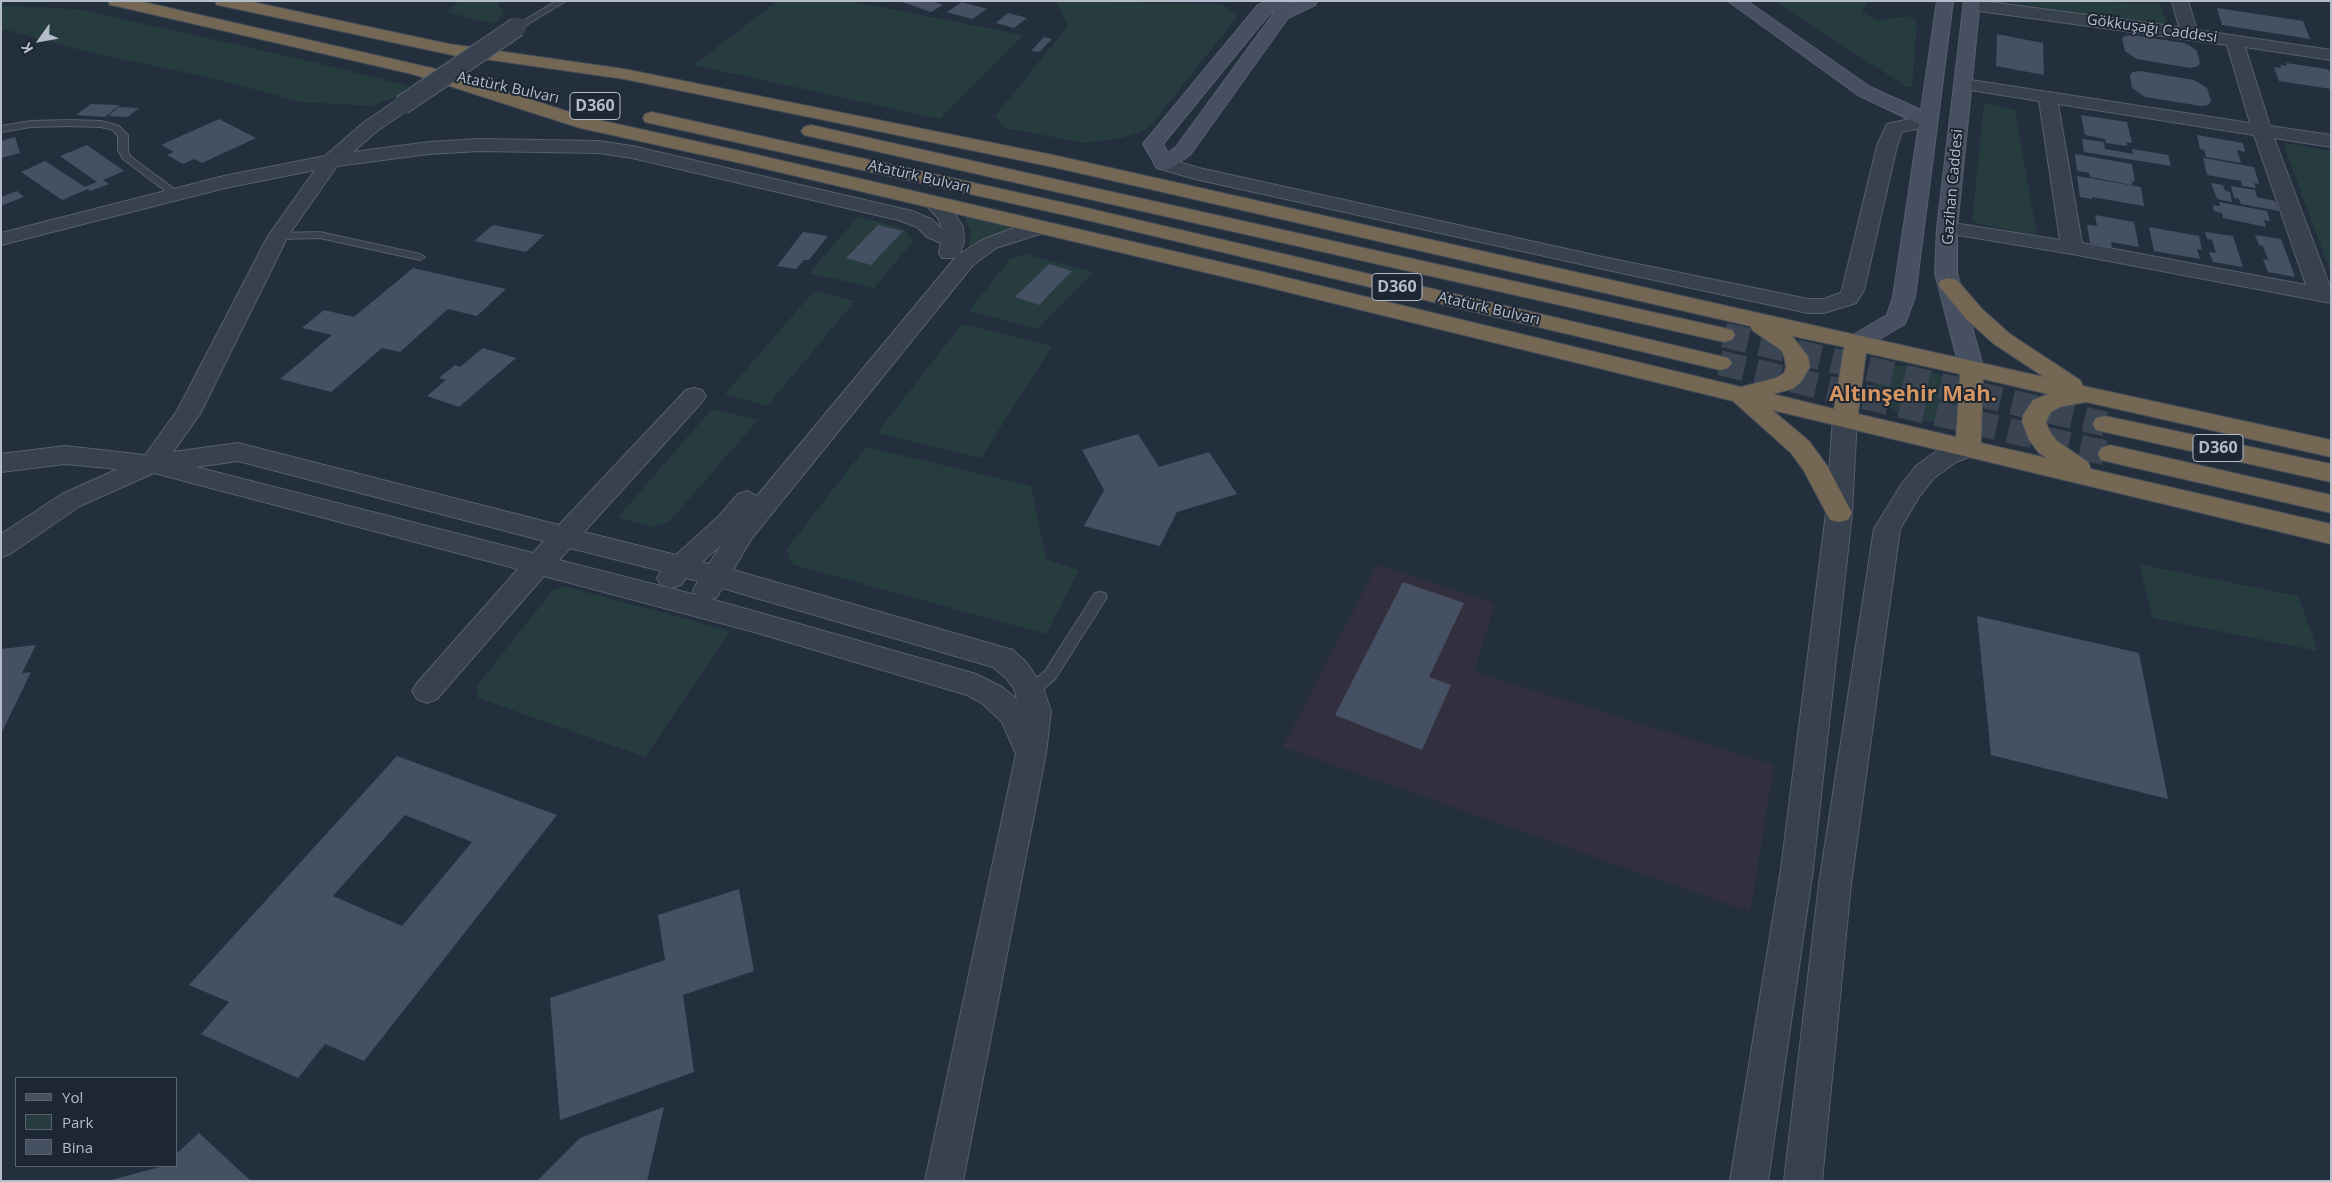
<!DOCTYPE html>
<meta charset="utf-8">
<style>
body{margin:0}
#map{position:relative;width:2332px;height:1182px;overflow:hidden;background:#242f3e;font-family:"Open Sans",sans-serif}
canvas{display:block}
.frame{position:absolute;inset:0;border:2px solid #b4bcc9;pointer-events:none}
.legend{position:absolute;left:15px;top:1077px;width:162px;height:90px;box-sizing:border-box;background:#1d2633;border:1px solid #59626f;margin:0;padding:6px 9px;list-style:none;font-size:15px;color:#b4bcc9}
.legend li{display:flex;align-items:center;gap:10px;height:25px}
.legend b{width:25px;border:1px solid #59626f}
.north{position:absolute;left:15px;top:15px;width:50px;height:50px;-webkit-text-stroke:4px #1d2633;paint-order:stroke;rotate:238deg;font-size:14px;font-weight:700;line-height:20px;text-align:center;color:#b4bcc9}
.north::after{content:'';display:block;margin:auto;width:18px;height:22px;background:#b4bcc9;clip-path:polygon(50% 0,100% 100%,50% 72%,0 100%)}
</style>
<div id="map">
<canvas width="2332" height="1182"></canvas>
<div class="frame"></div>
<ul class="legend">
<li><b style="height:6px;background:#465061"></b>Yol</li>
<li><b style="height:14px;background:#263c3f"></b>Park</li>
<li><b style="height:14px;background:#455162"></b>Bina</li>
</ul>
<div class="north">K</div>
</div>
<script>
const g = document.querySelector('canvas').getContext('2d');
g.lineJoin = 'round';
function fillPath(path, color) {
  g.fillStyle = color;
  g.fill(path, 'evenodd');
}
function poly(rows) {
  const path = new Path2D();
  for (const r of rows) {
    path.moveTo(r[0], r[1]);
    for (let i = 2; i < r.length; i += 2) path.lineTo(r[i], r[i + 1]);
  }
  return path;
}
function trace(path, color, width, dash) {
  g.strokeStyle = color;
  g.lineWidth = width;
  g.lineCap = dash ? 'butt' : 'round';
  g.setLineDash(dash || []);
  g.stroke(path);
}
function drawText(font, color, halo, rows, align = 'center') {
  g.font = font + ' "Open Sans",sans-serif';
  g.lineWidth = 4;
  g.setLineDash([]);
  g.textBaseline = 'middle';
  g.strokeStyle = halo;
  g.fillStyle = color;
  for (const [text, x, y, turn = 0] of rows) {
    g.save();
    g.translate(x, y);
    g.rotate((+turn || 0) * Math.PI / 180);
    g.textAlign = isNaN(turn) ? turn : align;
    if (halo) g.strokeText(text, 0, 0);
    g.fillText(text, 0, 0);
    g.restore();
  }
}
const medical = poly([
 [1377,565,1495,603,1474,672,1774,765,1750,912,1283,747]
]);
const green = poly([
 [460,1,499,1,498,6,505,10,495,24,446,12],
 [777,1,849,1,1023,35,940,119,694,65],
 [1056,1,1221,4,1238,16,1148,129,1121,138,1085,143,1005,128,995,116,1068,26],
 [1774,1,1869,1,1861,12,1878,20,1907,16,1917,20,1912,87,1907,87],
 [1999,1,2160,3,2168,27],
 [1,6,77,9,309,61,409,86,398,96,371,106,302,102,211,78,88,52,7,30,1,31],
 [1984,103,2015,110,2037,236,1972,222],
 [2283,143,2331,151,2331,273],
 [964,216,1014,228,987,237,968,248,971,232],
 [858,217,903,228,913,241,874,288,809,273],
 [1025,254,1094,272,1038,329,969,311,1010,259],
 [814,291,855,301,767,406,725,394],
 [962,324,1052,346,981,458,877,433],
 [1895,366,1906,366,1930,370,1951,381,1959,388,1961,416,1944,422,1920,421,1908,418,1887,406,1879,399,1873,384,1879,372],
 [712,409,758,420,669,522,652,527,618,517],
 [866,447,1031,486,1046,559,1079,570,1046,634,794,565,789,558,787,549],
 [2139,564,2298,596,2318,651,2153,618],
 [564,586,730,631,645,757,478,698,476,687,552,591]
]);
const building = poly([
 [899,1,931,1,943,5,931,12],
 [962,2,987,9,972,19,947,12],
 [2217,8,2303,21,2310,39,2222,25],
 [1008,13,1027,18,1014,28,996,23],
 [1997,34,2043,43,2044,75,1996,66],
 [2132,35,2184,43,2192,47,2197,51,2200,63,2198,66,2190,68,2137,59,2125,51,2122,39,2124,36],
 [1044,37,1052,39,1039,52,1031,51],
 [2286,63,2327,69,2331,73,2331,89,2279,81,2274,67,2281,68,2280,65,2287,66],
 [2140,71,2194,80,2207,88,2211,101,2208,105,2201,106,2145,97,2132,88,2130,76,2132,72],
 [91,104,120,105,105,117,76,115],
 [119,107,139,108,128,117,108,116],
 [2081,115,2127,122,2132,143,2126,142,2127,146,2106,143,2105,139,2085,135],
 [219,119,256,138,202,163,194,159,183,164,167,155,174,152,161,145],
 [2197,135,2243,143,2245,152,2237,150,2241,163,2206,157,2204,150,2200,149],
 [15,137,20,153,1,158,1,141],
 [2082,139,2104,142,2105,149,2133,154,2132,149,2168,155,2171,166,2084,152],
 [87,145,124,171,103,180,109,184,90,191,88,189,62,200,21,172,45,161,85,187,97,182,60,156],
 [2075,154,2132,164,2135,182,2132,181,2132,185,2090,177,2089,173,2077,171],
 [2203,158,2254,167,2259,184,2254,183,2256,188,2242,186,2241,181,2207,175],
 [2077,176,2141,187,2144,206,2092,197,2092,199,2080,197],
 [2211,183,2223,185,2225,191,2230,192,2232,202,2217,199],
 [2231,186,2255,190,2257,197,2275,201,2279,211,2241,204,2239,199,2234,198],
 [17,191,24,197,3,205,1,204,1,197],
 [2219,202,2267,211,2270,221,2264,220,2266,227,2223,218,2222,213,2214,211,2213,205,2220,206],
 [2095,215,2134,222,2139,247,2111,242,2112,248,2090,243,2087,225,2097,226],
 [493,225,544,235,526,252,474,241],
 [878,225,903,231,871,265,846,258],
 [2149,227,2199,236,2202,250,2197,249,2200,259,2154,251],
 [803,232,828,236,809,260,804,260,796,269,777,266],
 [2205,232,2233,236,2243,267,2213,262,2209,252,2216,253,2212,240,2207,239],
 [2255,235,2281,239,2295,277,2268,272,2263,259,2268,260,2263,246,2259,245],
 [1049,264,1072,271,1039,305,1015,297],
 [413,268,506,289,477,316,448,309,400,352,382,348,331,392,280,379,332,335,302,328,324,310,354,317],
 [483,348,516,358,459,407,427,396,446,380,439,378,455,365,460,367],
 [1138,434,1159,467,1209,452,1237,494,1177,512,1160,546,1084,526,1104,490,1082,450],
 [1403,582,1464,603,1429,677,1451,685,1422,750,1335,715],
 [1977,616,2139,653,2168,799,1991,755],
 [36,645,22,673,31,672,1,734,1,649],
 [397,756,557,815,364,1061,325,1044,298,1078,201,1034,229,1002,189,985],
 [405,815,472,842,402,926,333,896],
 [739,889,754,971,683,995,694,1072,560,1120,550,998,665,960,658,915],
 [664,1107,647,1181,537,1181,580,1138],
 [199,1133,251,1181,107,1181,164,1166,176,1166,176,1154]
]);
const highwayTunnel = poly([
 [1724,335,2105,424],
 [1720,363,2110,454]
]);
const lane = poly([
 [556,1,566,1,520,29,513,27,556,1],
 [68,120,101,121,119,126,128,135,128,150,130,156,181,194,180,196,172,196,123,159,118,150,118,136,113,130,101,127,68,126,31,127,1,132,1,126,31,121,68,120],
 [320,232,420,254,425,257,420,260,320,238,278,239,273,236,278,233,320,232],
 [1100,592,1105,593,1107,597,1055,679,1032,699,1027,701,1022,699,1020,695,1022,691,1045,671,1095,593,1100,592]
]);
const street = poly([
 [1966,1,1982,1,2179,27,2172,1,2188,1,2197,30,2331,50,2331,60,2245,47,2270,126,2331,135,2331,147,2274,138,2331,289,2331,303,2072,254,1940,232,1937,228,1940,224,1947,222,2060,240,2039,101,1958,88,1955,84,1958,80,1964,79,2250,123,2227,45,1972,10,1966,9,1964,5,1966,1],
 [2058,104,2254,135,2306,285,2082,243,2058,104],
 [402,99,409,101,411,105,409,109,377,131,353,152,429,142,480,139,598,141,632,146,912,211,931,219,942,229,938,218,923,202,926,198,933,196,940,198,953,211,963,227,964,241,960,254,982,240,1011,229,1042,221,1049,223,1052,227,1049,231,996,248,973,265,752,538,733,570,1013,650,1026,662,1042,685,1051,711,1046,753,963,1181,925,1181,1016,754,1002,722,982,703,967,695,754,632,544,576,437,699,427,703,417,699,412,691,417,683,518,569,154,473,80,506,10,554,1,557,1,534,62,494,118,469,65,464,1,472,1,454,65,446,145,455,177,411,268,236,315,170,225,188,1,245,1,233,224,176,325,156,363,123,395,101,402,99],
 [480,151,598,153,632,158,898,220,917,227,927,237,941,243,939,253,942,258,955,258,757,496,747,491,738,494,719,516,676,555,584,532,702,402,706,396,702,390,694,388,686,390,559,525,238,443,173,452,200,414,288,236,337,166,429,154,480,151],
 [238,461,544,541,533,553,196,467,238,461],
 [721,545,709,564,702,562,721,545],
 [570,548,661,571,657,578,661,585,671,588,681,585,686,578,698,581,693,590,696,595,559,560,570,548],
 [722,588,993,667,1006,678,1014,689,1017,699,1002,687,976,674,711,599,717,597,722,588],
 [1928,115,1935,117,1937,121,1935,125,1902,132,1897,146,1864,290,1856,303,1824,313,1808,313,1603,269,1195,179,1157,168,1154,164,1157,160,1164,158,1199,168,1603,257,1808,299,1824,299,1840,293,1842,290,1877,146,1885,128,1887,124,1928,115],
 [1845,410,1854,412,1857,418,1852,513,1813,869,1768,1181,1730,1181,1781,869,1826,513,1833,418,1836,412,1845,410],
 [1968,440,1977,442,1980,448,1977,454,1956,462,1934,478,1919,497,1900,529,1851,884,1822,1181,1784,1181,1819,884,1874,529,1901,485,1916,466,1938,450,1968,440]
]);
const secondary = poly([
 [1268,1,1291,1,1289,4,1295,1,1317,1,1315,5,1288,18,1190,155,1171,168,1164,170,1157,168,1143,144,1258,5,1268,1],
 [1284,7,1276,10,1176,147,1168,153,1163,144,1270,13,1284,7],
 [1728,1,1747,1,1870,87,1921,110,1937,1,1953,1,1915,297,1905,324,1864,348,1856,350,1848,348,1845,343,1848,338,1887,315,1893,297,1919,124,1858,95,1728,1],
 [1964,1,1980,1,1957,228,1957,273,1984,370,1980,375,1972,378,1964,375,1960,370,1935,273,1937,228,1964,1]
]);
const highway = poly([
 [108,1,139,1,436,69,585,117,749,153,1259,271,1741,387,1776,378,1784,373,1786,367,1784,356,1781,350,1753,331,1750,326,1053,167,624,79,470,57,466,58,223,6,217,5,215,1,248,1,449,44,624,69,1053,155,2044,377,1994,344,1966,319,1938,285,1941,280,1949,278,1957,280,1982,309,2010,334,2080,380,2083,386,2331,440,2331,457,2086,402,2060,407,2051,412,2046,422,2050,432,2057,441,2088,462,2091,469,2331,524,2331,544,1772,410,1809,441,1828,467,1852,513,1848,520,1839,522,1830,520,1804,471,1791,453,1733,401,1259,285,749,165,580,128,412,74,116,6,110,5,108,1],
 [1792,336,1844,347,1834,409,1773,394,1792,389,1801,382,1810,367,1808,356,1792,336],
 [1866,353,1960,374,1956,437,1858,414,1866,353],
 [1983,379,2048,394,2033,400,2023,415,2022,422,2029,440,2039,453,2047,458,1981,443,1983,379],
 [652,112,1074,205,1720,356,1728,358,1732,363,1728,368,1720,370,1074,217,645,122,643,118,645,114,652,112],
 [811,125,1724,328,1732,330,1735,335,1732,340,1724,342,804,135,801,131,804,127,811,125],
 [2105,416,2331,464,2331,482,2096,430,2093,424,2096,418,2105,416],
 [2110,445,2331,495,2331,513,2101,460,2098,454,2101,448,2110,445]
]);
const streetBridge = poly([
 [402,105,517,27]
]);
const farStreetnames = [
 ["Gökkuşağı Caddesi",2152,29,8],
 ["Atatürk Bulvarı",508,88,12],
 ["Atatürk Bulvarı",919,177,13],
 ["Gazihan Caddesi",1953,187,-85],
 ["Atatürk Bulvarı",1489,309,13]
];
const shields = [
 [595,106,50],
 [1397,287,50],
 [2218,448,50]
];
const shieldNames = [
 ["D360",595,106],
 ["D360",1397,287],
 ["D360",2218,448]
];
const districtNames = [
 ["Altınşehir Mah.",1913,395]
];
fillPath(medical, '#32303f');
fillPath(green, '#263c3f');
fillPath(building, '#455162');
trace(highwayTunnel, '#3a4453', 25, [25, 12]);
trace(lane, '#565f6c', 2);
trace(street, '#565f6c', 2);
trace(secondary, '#565f6c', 2);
trace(highway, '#434c59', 2);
fillPath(lane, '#38414e');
fillPath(street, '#38414e');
fillPath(secondary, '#465061');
fillPath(highway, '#746855');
trace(streetBridge, '#565f6c', 21, []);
trace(streetBridge, '#38414e', 19);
drawText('15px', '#b4bcc9', '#1d2633', farStreetnames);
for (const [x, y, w] of shields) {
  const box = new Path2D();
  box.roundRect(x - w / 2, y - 13.5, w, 27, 4);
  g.fillStyle = '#1d2633';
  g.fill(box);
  trace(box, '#b4bcc9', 1);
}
drawText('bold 16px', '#b4bcc9', null, shieldNames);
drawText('bold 22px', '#d59563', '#1d2633', districtNames);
</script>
